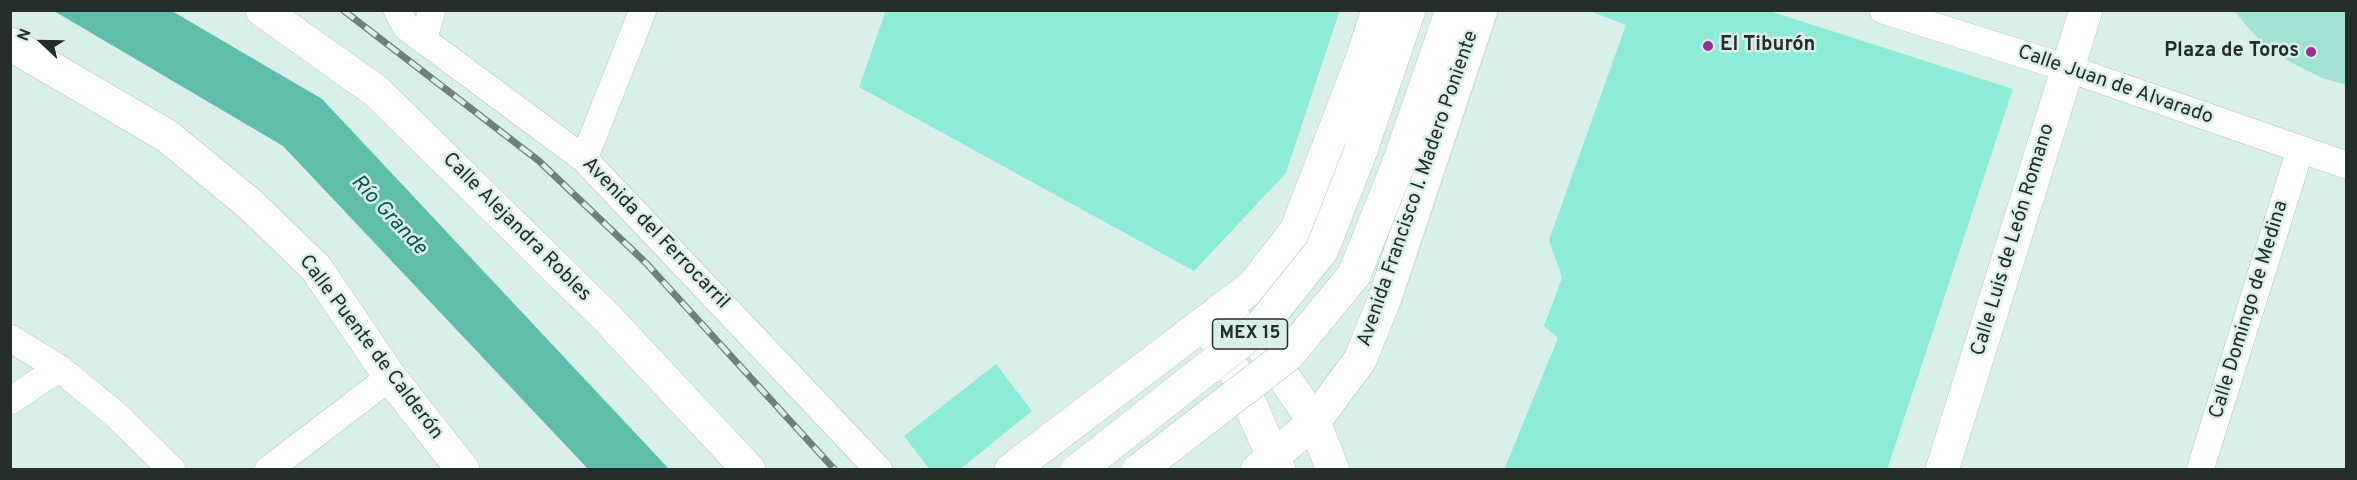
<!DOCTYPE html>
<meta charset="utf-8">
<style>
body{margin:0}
#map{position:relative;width:2357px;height:480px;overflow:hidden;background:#d9f0ea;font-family:Overpass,sans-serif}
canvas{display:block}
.frame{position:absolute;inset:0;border:12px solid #252d2b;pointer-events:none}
.north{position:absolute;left:12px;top:12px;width:60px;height:60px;-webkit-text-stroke:4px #d9f0ea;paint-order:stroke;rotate:292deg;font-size:16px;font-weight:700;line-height:24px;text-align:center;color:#252d2b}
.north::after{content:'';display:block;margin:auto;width:21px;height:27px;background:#252d2b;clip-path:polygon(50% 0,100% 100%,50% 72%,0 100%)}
</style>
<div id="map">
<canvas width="2357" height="480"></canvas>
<div class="frame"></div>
<div class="north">N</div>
</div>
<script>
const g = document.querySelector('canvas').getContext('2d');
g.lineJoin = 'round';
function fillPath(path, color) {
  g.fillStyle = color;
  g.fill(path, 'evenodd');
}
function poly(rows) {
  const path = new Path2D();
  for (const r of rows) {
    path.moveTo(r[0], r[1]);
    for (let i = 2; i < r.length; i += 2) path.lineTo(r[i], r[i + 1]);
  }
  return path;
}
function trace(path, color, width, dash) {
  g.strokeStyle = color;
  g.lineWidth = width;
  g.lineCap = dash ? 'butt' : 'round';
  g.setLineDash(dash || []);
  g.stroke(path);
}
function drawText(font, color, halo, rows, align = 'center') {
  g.font = font + ' Overpass,sans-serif';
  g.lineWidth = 5;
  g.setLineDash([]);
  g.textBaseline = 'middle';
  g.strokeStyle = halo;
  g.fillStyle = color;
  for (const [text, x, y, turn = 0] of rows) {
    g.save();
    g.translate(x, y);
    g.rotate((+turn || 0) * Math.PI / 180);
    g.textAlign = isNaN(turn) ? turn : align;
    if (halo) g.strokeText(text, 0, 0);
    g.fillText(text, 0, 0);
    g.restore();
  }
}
const green = poly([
 [2234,11,2346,11,2346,85,2322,78,2292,63,2260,41]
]);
const water = poly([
 [54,11,172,11,322,99,669,469,588,469,283,146]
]);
const building = poly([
 [886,10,1340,10,1286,173,1194,271,859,87],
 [1587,10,1766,10,2013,89,1887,470,1504,470,1558,338,1544,326,1562,278,1549,240,1626,25],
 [996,364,1032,411,959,470,930,470,904,436]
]);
const street = poly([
 [397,10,406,27,584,159,879,470],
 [1883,10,2067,68,2346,165],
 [423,40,432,10],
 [584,159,643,10],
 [10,338,59,368,114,413,172,470],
 [10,401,59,368],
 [268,470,390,377],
 [2200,470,2300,150]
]);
const secondary = poly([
 [262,10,376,91,608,319,749,470],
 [10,44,167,136,251,205,316,268,390,377,463,470],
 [1229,315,1261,345,1299,399,1314,422,1333,470],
 [1211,331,1238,377,1279,470],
 [1011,470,1253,286,1296,231,1362,59,1378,10],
 [1257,470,1314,422,1360,360,1385,298,1481,10],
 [1942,470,2086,10]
]);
const primary = poly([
 [1361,150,1409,10],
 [1398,165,1452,10]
]);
const rail = poly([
 [343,10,539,161,646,263,835,470]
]);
const primaryBridge = poly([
 [1078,470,1261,326,1322,250,1361,150],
 [1139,470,1288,355,1354,275,1398,165]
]);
const markers = [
 [1708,46,6,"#973094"],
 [2311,52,6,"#973094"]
];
const shields = [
 [1250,334,75]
];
const shieldNames = [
 ["MEX 15",1250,334]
];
const poiNames = [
 ["El Tiburón",1720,46],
 ["Plaza de Toros",2299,52,"right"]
];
const streetNames = [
 ["Calle Juan de Alvarado",2115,86,19],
 ["Avenida Francisco I. Madero Poniente",1419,189,-71],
 ["Calle Alejandra Robles",516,228,45],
 ["Avenida del Ferrocarril",655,234,46],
 ["Calle Luis de León Romano",2014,240,-73],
 ["Calle Domingo de Medina",2250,310,-73],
 ["Calle Puente de Calderón",370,348,53]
];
const waterNames = [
 ["Río Grande",388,216,47]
];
fillPath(green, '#a2e2d4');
fillPath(water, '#61bdab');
fillPath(building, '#8eebd8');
trace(street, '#adc3bd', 28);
trace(secondary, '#adc3bd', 34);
trace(primary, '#adc3bd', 34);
trace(street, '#fff', 27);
trace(secondary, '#fff', 33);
trace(primary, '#fff', 33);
trace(rail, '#71807c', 7);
trace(rail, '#d9f0ea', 4.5, [14]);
trace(primaryBridge, '#adc3bd', 34, []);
trace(primaryBridge, '#fff', 33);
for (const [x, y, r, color] of markers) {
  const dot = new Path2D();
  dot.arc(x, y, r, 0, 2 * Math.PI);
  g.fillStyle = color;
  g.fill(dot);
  trace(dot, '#d9f0ea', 2);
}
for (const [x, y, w] of shields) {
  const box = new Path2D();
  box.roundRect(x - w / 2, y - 15, w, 30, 4.5);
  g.fillStyle = '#d9f0ea';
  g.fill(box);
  trace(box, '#252d2b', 1.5);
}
drawText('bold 18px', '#252d2b', null, shieldNames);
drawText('bold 20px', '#252d2b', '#d9f0ea', poiNames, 'left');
drawText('20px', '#252d2b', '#d9f0ea', streetNames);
drawText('italic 21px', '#03574c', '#d9f0ea', waterNames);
</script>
